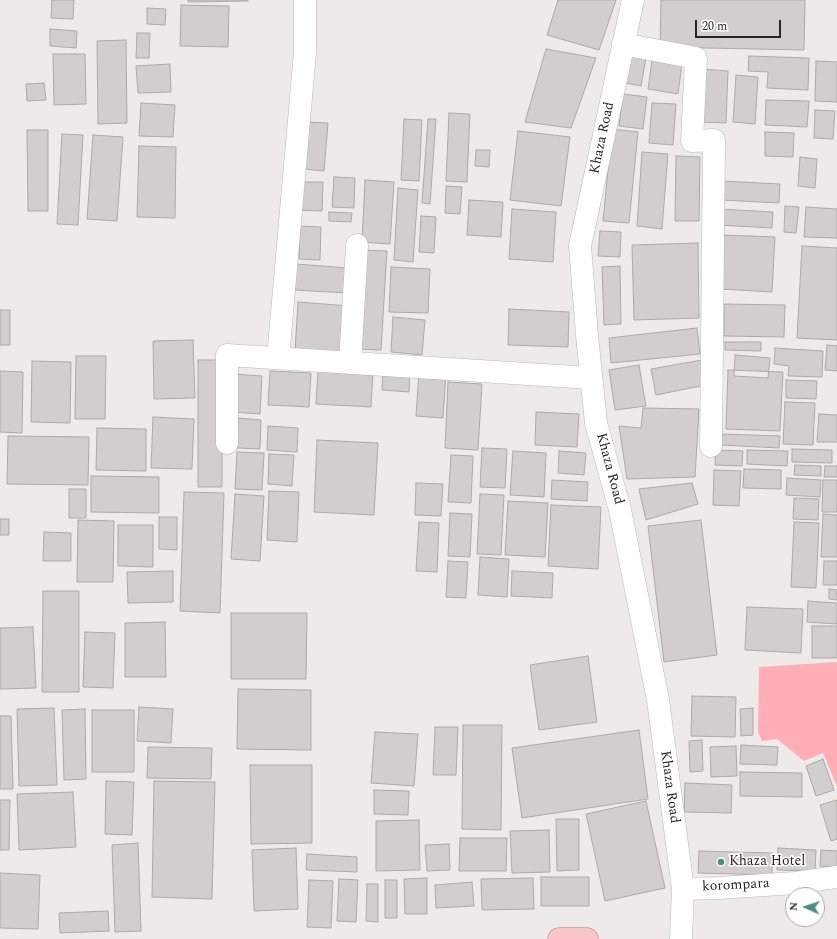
<!DOCTYPE html>
<style>
body{margin:0}
#map{position:relative;width:837px;height:939px;overflow:hidden;background:#eeeaea;font-family:Spectral,serif}
canvas{display:block}
.north{position:absolute;left:785px;top:887px;width:40px;height:40px;box-sizing:border-box;background:#fff;border:1px solid #a9a9a9;border-radius:50%;rotate:273deg;font-size:11px;font-weight:700;line-height:16px;text-align:center;color:#282727}
.north::after{content:'';display:block;margin:auto;width:14px;height:18px;background:#4a8e84;clip-path:polygon(50% 0,100% 100%,50% 72%,0 100%)}
.scale{position:absolute;left:695px;top:20px;width:86px;height:18px;box-sizing:border-box;border:2px solid #282727;border-top:0;padding-left:5px;font-size:12px;line-height:14px;white-space:nowrap;color:#282727;-webkit-text-stroke:3px #fff;paint-order:stroke}
</style>
<div id="map">
<canvas width="837" height="939"></canvas>
<div class="north">N</div>
<div class="scale">20 m</div>
</div>
<script>
const g = document.querySelector('canvas').getContext('2d');
g.lineJoin = 'round';
function fillPath(path, color) {
  g.fillStyle = color;
  g.fill(path, 'evenodd');
}
function poly(rows) {
  const path = new Path2D();
  for (const r of rows) {
    path.moveTo(r[0], r[1]);
    for (let i = 2; i < r.length; i += 2) path.lineTo(r[i], r[i + 1]);
  }
  return path;
}
function trace(path, color, width, dash) {
  g.strokeStyle = color;
  g.lineWidth = width;
  g.lineCap = dash ? 'butt' : 'round';
  g.setLineDash(dash || []);
  g.stroke(path);
}
function drawText(font, color, halo, rows, align = 'center') {
  g.font = font + ' Spectral,serif';
  g.lineWidth = 3;
  g.setLineDash([]);
  g.textBaseline = 'middle';
  g.strokeStyle = halo;
  g.fillStyle = color;
  for (const [text, x, y, turn = 0] of rows) {
    g.save();
    g.translate(x, y);
    g.rotate((+turn || 0) * Math.PI / 180);
    g.textAlign = isNaN(turn) ? turn : align;
    if (halo) g.strokeText(text, 0, 0);
    g.fillText(text, 0, 0);
    g.restore();
  }
}
const green = poly([
 [837,662,837,786,823,753,804,761,777,739,762,741,758,732,759,667]
]);
const building = poly([
 [52,0,74,0,73,19,51,18,52,0],
 [188,0,248,0,248,1,188,2,188,0],
 [558,0,616,0,599,50,547,35,558,0],
 [661,0,805,0,804,50,660,47,661,0],
 [181,5,229,6,228,47,180,46,181,5],
 [147,8,166,9,165,25,147,24,147,8],
 [50,29,77,31,76,48,50,46,50,29],
 [137,33,150,33,149,58,136,58,137,33],
 [126,40,127,123,98,124,97,41,126,40],
 [546,49,596,58,571,128,525,122,546,49],
 [53,54,85,54,86,104,54,105,53,54],
 [630,55,646,58,641,86,625,83,630,55],
 [749,56,809,58,808,90,767,88,768,72,748,71,749,56],
 [652,60,682,64,678,94,648,89,652,60],
 [816,61,837,62,837,102,815,101,816,61],
 [170,64,171,92,138,93,136,66,170,64],
 [701,69,728,71,726,123,698,122,701,69],
 [736,75,758,77,755,124,733,122,736,75],
 [44,83,46,100,27,101,26,84,44,83],
 [623,94,647,97,643,129,619,126,623,94],
 [766,100,809,101,807,127,765,125,766,100],
 [141,103,175,105,173,137,139,136,141,103],
 [652,103,676,104,673,145,649,143,652,103],
 [815,110,835,111,833,139,814,138,815,110],
 [449,113,470,114,467,182,446,181,449,113],
 [404,119,422,120,419,181,401,180,404,119],
 [428,119,436,119,430,204,422,203,428,119],
 [307,122,328,123,324,171,304,169,307,122],
 [612,129,638,132,629,223,603,221,612,129],
 [27,130,48,130,48,211,28,211,27,130],
 [518,131,570,137,561,206,510,200,518,131],
 [765,132,794,133,793,157,765,156,765,132],
 [62,134,83,135,78,225,57,224,62,134],
 [93,135,123,137,117,221,87,219,93,135],
 [139,146,176,147,175,218,137,217,139,146],
 [476,150,490,150,489,167,475,166,476,150],
 [642,152,668,154,662,229,637,226,642,152],
 [676,156,700,157,699,221,675,221,676,156],
 [800,157,817,159,815,188,798,186,800,157],
 [334,177,355,178,354,208,332,207,334,177],
 [365,180,394,182,390,244,362,242,365,180],
 [722,181,780,184,779,203,721,200,722,181],
 [297,182,323,182,322,211,296,210,297,182],
 [446,186,462,187,460,214,445,213,446,186],
 [398,188,418,190,413,262,394,260,398,188],
 [469,200,503,202,501,237,467,235,469,200],
 [785,206,799,207,796,233,784,232,785,206],
 [806,207,837,209,837,238,804,237,806,207],
 [512,209,556,212,553,262,509,259,512,209],
 [719,209,773,212,772,228,718,225,719,209],
 [329,212,352,213,351,222,329,221,329,212],
 [421,216,436,217,434,253,419,252,421,216],
 [300,226,321,227,320,260,299,259,300,226],
 [600,231,621,232,620,257,598,256,600,231],
 [724,235,775,237,772,292,721,289,724,235],
 [698,243,699,318,634,320,632,245,698,243],
 [802,246,837,248,837,340,797,338,802,246],
 [362,250,387,251,381,350,356,349,362,250],
 [296,264,348,268,347,293,295,290,296,264],
 [620,266,621,324,604,325,602,267,620,266],
 [391,267,430,269,428,313,389,312,391,267],
 [298,302,350,306,346,356,295,352,298,302],
 [724,304,785,305,784,337,724,336,724,304],
 [509,309,569,312,568,347,508,345,509,309],
 [0,310,10,310,10,345,0,345,0,310],
 [393,317,425,320,422,355,391,352,393,317],
 [697,328,700,354,611,363,609,338,697,328],
 [193,340,195,398,154,399,153,341,193,340],
 [725,342,761,342,761,351,725,350,725,342],
 [827,345,837,346,837,371,825,370,827,345],
 [775,348,823,351,822,377,788,376,789,366,774,364,775,348],
 [735,355,770,358,768,378,734,376,735,355],
 [76,356,106,356,105,419,75,419,76,356],
 [198,360,222,360,222,487,198,487,198,360],
 [702,360,706,385,656,395,651,369,702,360],
 [32,361,71,362,70,423,31,422,32,361],
 [639,365,646,406,615,410,609,370,639,365],
 [318,370,373,373,371,407,316,404,318,370],
 [728,370,783,372,780,431,726,429,728,370],
 [0,371,23,372,22,433,0,432,0,371],
 [270,371,311,373,309,407,268,405,270,371],
 [383,371,410,372,409,392,382,390,383,371],
 [419,372,446,373,443,418,416,416,419,372],
 [234,374,262,376,260,414,232,412,234,374],
 [786,380,817,381,816,399,786,398,786,380],
 [448,382,482,384,478,450,445,448,448,382],
 [785,402,815,403,813,445,783,444,785,402],
 [643,408,699,409,695,477,627,479,619,426,641,428,643,408],
 [536,412,579,414,577,447,535,445,536,412],
 [819,414,837,415,837,442,817,442,819,414],
 [153,417,194,419,192,469,151,468,153,417],
 [238,418,261,420,260,449,237,448,238,418],
 [268,426,298,428,297,452,267,450,268,426],
 [97,428,146,429,146,471,96,470,97,428],
 [722,434,780,436,779,448,721,445,722,434],
 [8,436,89,437,88,485,7,484,8,436],
 [317,440,378,443,374,515,314,512,317,440],
 [482,448,507,449,505,488,480,487,482,448],
 [792,449,832,450,832,463,792,462,792,449],
 [716,450,743,451,742,466,715,465,716,450],
 [747,450,788,451,787,466,747,464,747,450],
 [513,451,546,453,544,497,510,495,513,451],
 [559,451,586,453,584,475,558,473,559,451],
 [237,452,264,453,262,490,235,489,237,452],
 [269,454,294,455,292,486,268,484,269,454],
 [451,455,473,456,471,503,448,502,451,455],
 [795,465,821,466,821,476,794,475,795,465],
 [825,466,837,466,837,477,824,477,825,466],
 [744,469,781,470,781,489,743,488,744,469],
 [714,470,741,471,739,506,713,505,714,470],
 [91,476,159,477,159,513,91,512,91,476],
 [787,478,821,480,820,497,786,495,787,478],
 [552,480,588,482,587,501,551,499,552,480],
 [823,480,837,480,837,512,822,512,823,480],
 [416,483,443,484,441,516,415,515,416,483],
 [692,483,698,504,646,520,639,489,692,483],
 [69,489,86,489,86,518,69,518,69,489],
 [269,491,299,492,297,542,267,540,269,491],
 [184,492,224,493,220,613,180,611,184,492],
 [235,494,264,496,260,561,231,559,235,494],
 [480,494,504,495,501,555,477,554,480,494],
 [794,498,819,499,818,520,793,519,794,498],
 [508,501,548,503,545,557,505,555,508,501],
 [551,505,601,507,598,569,548,566,551,505],
 [450,513,472,514,470,557,448,556,450,513],
 [823,514,837,515,837,557,821,557,823,514],
 [159,517,177,517,177,550,159,549,159,517],
 [0,519,9,519,9,535,0,535,0,519],
 [78,520,114,521,113,582,77,582,78,520],
 [701,520,717,655,664,662,648,526,701,520],
 [419,522,439,523,437,572,416,571,419,522],
 [794,522,819,523,816,588,791,587,794,522],
 [118,525,153,525,153,567,118,566,118,525],
 [44,532,71,533,71,561,43,561,44,532],
 [480,557,509,559,507,597,478,595,480,557],
 [448,561,468,562,466,598,446,597,448,561],
 [824,561,837,561,837,585,823,585,824,561],
 [173,571,173,602,128,603,127,572,173,571],
 [512,571,553,573,552,598,511,596,512,571],
 [829,589,837,590,837,600,829,599,829,589],
 [43,591,79,591,79,692,42,692,43,591],
 [808,601,837,603,837,624,807,622,808,601],
 [747,607,803,609,801,653,745,650,747,607],
 [231,613,307,613,306,679,231,679,231,613],
 [165,622,166,677,125,677,125,623,165,622],
 [812,626,837,626,837,658,812,658,812,626],
 [33,627,36,688,0,689,0,628,33,627],
 [85,632,115,633,113,688,83,687,85,632],
 [588,656,597,722,539,730,530,665,588,656],
 [238,689,311,690,311,750,237,749,238,689],
 [692,696,736,697,735,737,691,736,692,696],
 [139,707,173,709,171,743,137,741,139,707],
 [54,708,57,785,19,786,17,709,54,708],
 [753,708,753,735,741,736,740,709,753,708],
 [85,709,86,779,64,780,62,710,85,709],
 [92,710,134,710,134,772,92,772,92,710],
 [0,716,11,716,13,789,0,789,0,716],
 [463,725,502,725,501,830,462,829,463,725],
 [435,727,458,727,456,775,433,775,435,727],
 [639,730,648,799,522,818,512,748,639,730],
 [375,732,418,734,414,786,371,783,375,732],
 [702,740,703,771,690,772,689,741,702,740],
 [741,745,778,747,777,765,740,764,741,745],
 [736,746,737,776,711,777,710,747,736,746],
 [148,747,212,748,211,779,147,778,148,747],
 [823,759,834,790,816,796,806,766,823,759],
 [250,765,312,765,312,843,251,844,250,765],
 [740,772,802,773,802,797,740,796,740,772],
 [106,781,134,782,132,835,105,834,106,781],
 [154,781,215,782,212,899,152,897,154,781],
 [685,783,732,785,731,813,684,812,685,783],
 [374,790,409,791,408,815,374,814,374,790],
 [73,792,76,847,19,850,17,794,73,792],
 [0,800,10,800,9,850,0,850,0,800],
 [837,800,837,839,831,841,820,805,837,800],
 [646,801,665,888,605,901,586,814,646,801],
 [556,819,579,819,579,870,557,871,556,819],
 [419,820,420,870,376,871,376,821,419,820],
 [549,830,550,872,512,873,510,831,549,830],
 [460,838,507,838,506,871,459,871,460,838],
 [138,843,141,931,115,932,112,845,138,843],
 [449,844,450,870,427,871,425,845,449,844],
 [296,848,298,909,254,911,252,850,296,848],
 [778,848,816,850,815,871,777,870,778,848],
 [821,850,837,851,837,867,820,866,821,850],
 [699,851,772,853,772,875,698,873,699,851],
 [307,854,357,857,357,872,306,870,307,854],
 [0,873,40,875,38,929,0,928,0,873],
 [541,877,589,877,589,906,541,906,541,877],
 [427,878,427,914,405,914,404,879,427,878],
 [533,878,534,909,482,910,481,879,533,878],
 [339,879,358,880,356,922,337,921,339,879],
 [309,880,333,881,331,928,307,927,309,880],
 [385,880,397,880,397,918,385,918,385,880],
 [472,882,474,906,436,908,435,885,472,882],
 [367,884,378,884,378,922,366,921,367,884],
 [108,911,109,931,60,933,59,913,108,911]
]);
const minor = poly([
 [633,0,580,246,587,335,596,423,620,510,658,700,683,889,681,939],
 [623,44,696,58,692,141,714,140,711,446],
 [278,358,305,52,305,0],
 [350,363,357,245],
 [227,443,227,355,591,378],
 [683,889,719,888,795,883,837,877]
]);
const major = poly([
 [559,939,587,939]
]);
const markers = [
 [721,862,4,"#4a8e84"]
];
const streetNames = [
 ["Khaza Road",603,138,-78],
 ["Khaza Road",609,469,75],
 ["Khaza Road",669,787,82],
 ["korompara",736,886,-3]
];
const poiNames = [
 ["Khaza Hotel",729,862]
];
fillPath(green, '#feaeb4');
fillPath(building, '#d2cece');
trace(building, '#ada9a9', 1);
trace(minor, '#bbb7b7', 23);
trace(major, '#b0767a', 23);
trace(minor, '#fff', 22);
trace(major, '#fbc6ca', 22);
for (const [x, y, r, color] of markers) {
  const dot = new Path2D();
  dot.arc(x, y, r, 0, 2 * Math.PI);
  g.fillStyle = color;
  g.fill(dot);
  trace(dot, '#fff', 1.5);
}
drawText('14px', '#282727', '#fff', streetNames);
drawText('14px', '#282727', '#fff', poiNames, 'left');
</script>
